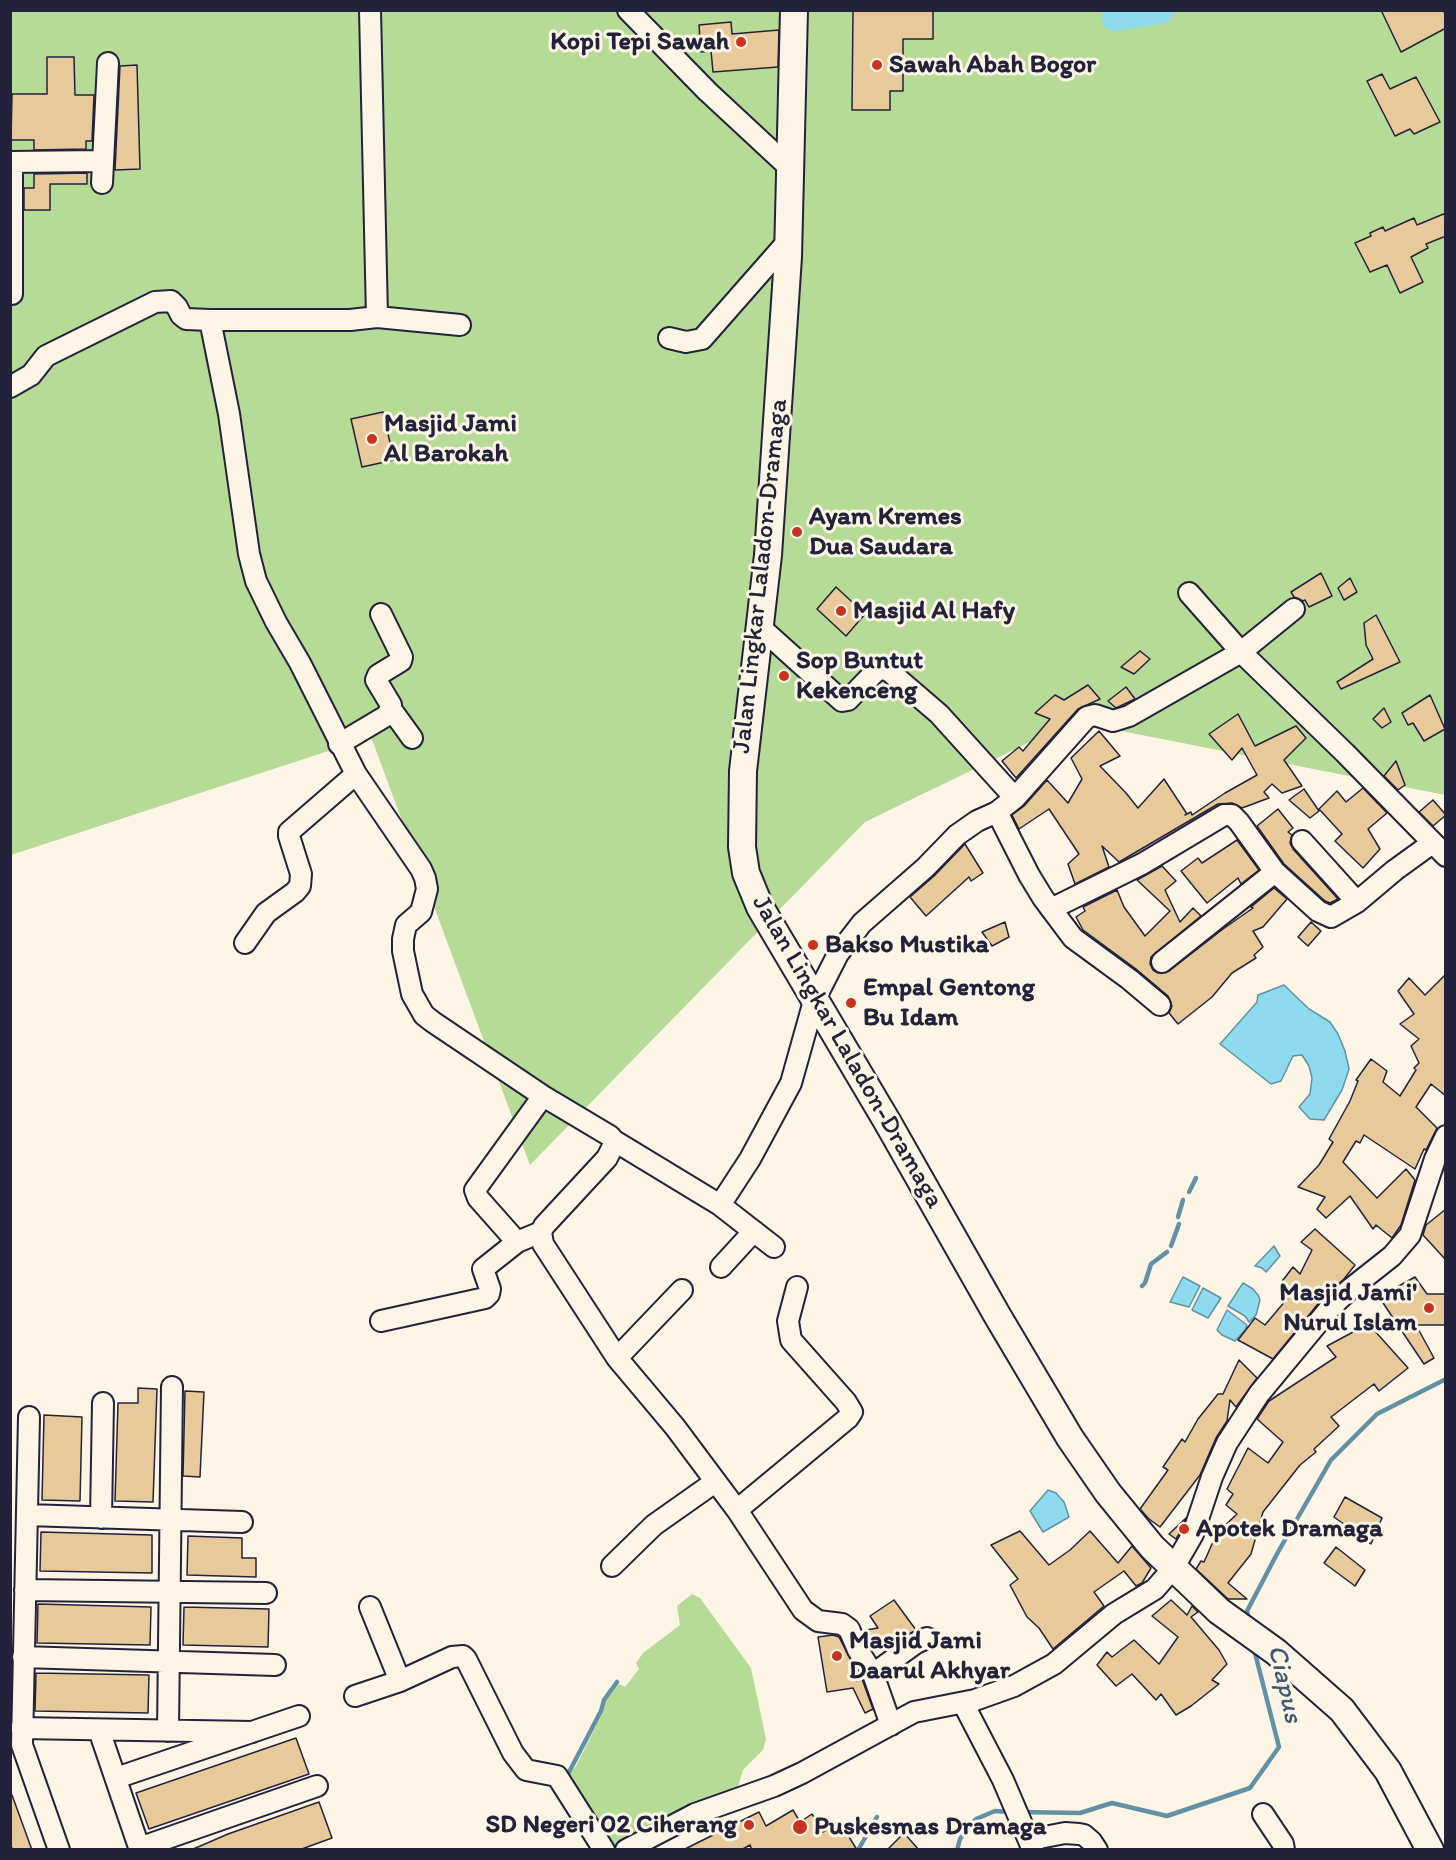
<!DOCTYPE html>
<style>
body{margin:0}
#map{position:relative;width:1456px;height:1860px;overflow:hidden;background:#fcf5e5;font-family:Itim,sans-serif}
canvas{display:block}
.frame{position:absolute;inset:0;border:12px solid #22223b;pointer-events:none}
</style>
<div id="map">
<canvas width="1456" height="1860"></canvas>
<div class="frame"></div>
</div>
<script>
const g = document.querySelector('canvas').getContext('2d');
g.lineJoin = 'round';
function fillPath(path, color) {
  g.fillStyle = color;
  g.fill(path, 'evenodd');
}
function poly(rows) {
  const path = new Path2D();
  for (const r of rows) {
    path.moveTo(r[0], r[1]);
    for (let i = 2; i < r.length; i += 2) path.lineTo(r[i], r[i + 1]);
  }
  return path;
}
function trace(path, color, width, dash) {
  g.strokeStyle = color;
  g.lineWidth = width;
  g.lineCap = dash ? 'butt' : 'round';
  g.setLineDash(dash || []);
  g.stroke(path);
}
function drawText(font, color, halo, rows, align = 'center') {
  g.font = font + ' Itim,sans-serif';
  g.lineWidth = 6;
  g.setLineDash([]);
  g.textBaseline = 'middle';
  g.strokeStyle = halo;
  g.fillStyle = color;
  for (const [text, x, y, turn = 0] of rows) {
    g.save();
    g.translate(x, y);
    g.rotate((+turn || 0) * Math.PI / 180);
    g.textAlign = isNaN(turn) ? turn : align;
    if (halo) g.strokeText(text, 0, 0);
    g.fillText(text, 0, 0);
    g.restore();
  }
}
const green = poly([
 [10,11,1445,11,1445,795,1086,724,1050,719,1030,742,865,822,530,1165,371,737,11,855],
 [692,1594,700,1598,751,1668,766,1739,763,1750,743,1770,735,1797,648,1828,625,1839,609,1849,565,1780,576,1766,603,1712,606,1700,619,1684,625,1687,639,1669,636,1663,643,1653,680,1625,677,1606]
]);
const water = poly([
 [1284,985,1309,1009,1330,1022,1338,1034,1345,1051,1349,1069,1342,1090,1324,1120,1310,1119,1299,1107,1310,1094,1312,1078,1309,1066,1302,1055,1293,1056,1281,1081,1271,1084,1220,1044,1257,1002,1258,995,1284,985],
 [1274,1246,1280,1256,1266,1272,1262,1268,1255,1266,1274,1246],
 [1183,1277,1200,1286,1189,1307,1170,1302,1183,1277],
 [1243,1283,1253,1289,1258,1295,1260,1300,1256,1315,1249,1322,1245,1316,1228,1306,1243,1283],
 [1203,1288,1221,1298,1208,1318,1192,1310,1203,1288],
 [1227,1310,1247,1325,1245,1330,1235,1341,1222,1335,1217,1330,1227,1310],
 [1048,1490,1056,1493,1064,1502,1069,1517,1043,1532,1030,1511,1048,1490]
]);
const stream = poly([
 [1189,1192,1196,1178],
 [1178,1217,1183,1200],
 [1171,1246,1179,1224],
 [1142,1286,1145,1283,1151,1264,1167,1252],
 [1249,1620,1247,1611,1278,1552,1331,1460,1377,1414,1446,1379],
 [568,1774,601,1711,604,1700,617,1682],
 [1021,1812,1080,1813,1112,1803,1167,1816,1250,1788,1279,1747,1254,1649],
 [858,1850,877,1817],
 [957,1850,960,1839,968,1827,976,1819,995,1811,1010,1812]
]);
const river = poly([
 [1115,17,1160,10]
]);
const building = poly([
 [853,10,933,10,933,39,903,39,903,91,890,91,890,110,852,110,853,10],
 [1381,10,1443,10,1446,16,1446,28,1401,52,1381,10],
 [731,22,732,34,779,30,778,67,713,72,711,51,701,52,699,25,731,22],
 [47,57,74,57,75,95,94,95,92,141,86,141,86,149,34,150,34,140,11,140,12,94,47,94,47,57],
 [137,65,140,169,115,170,120,66,137,65],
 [1382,74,1390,89,1416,77,1440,122,1414,134,1410,129,1395,136,1367,81,1382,74],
 [87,173,87,184,50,184,50,210,24,210,24,188,34,188,34,174,87,173],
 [1446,213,1446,236,1426,244,1428,248,1411,257,1423,282,1400,293,1387,265,1370,272,1355,243,1371,236,1370,233,1383,227,1385,231,1414,218,1417,225,1446,213],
 [383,412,394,460,362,467,351,419,383,412],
 [1321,573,1332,596,1309,607,1305,600,1303,601,1294,597,1291,592,1321,573],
 [1350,578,1357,592,1344,600,1338,588,1350,578],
 [836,587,865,614,846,636,817,609,836,587],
 [1376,615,1400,662,1341,689,1337,682,1373,659,1366,645,1364,623,1376,615],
 [1140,651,1150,659,1134,674,1121,667,1140,651],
 [1088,685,1100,699,1078,709,1016,778,1002,761,1019,747,1023,751,1050,719,1035,713,1055,695,1064,700,1088,685],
 [1126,687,1135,699,1116,708,1108,701,1126,687],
 [1430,695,1445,729,1424,741,1413,723,1408,725,1402,713,1430,695],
 [1384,708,1391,722,1382,728,1373,719,1384,708],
 [1238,714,1255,746,1296,726,1306,738,1284,760,1302,786,1282,793,1272,784,1264,792,1269,798,1242,808,1232,803,1218,804,1119,862,1102,846,1109,867,1075,884,1068,864,1079,854,1049,809,1019,829,1012,815,1024,806,1047,780,1068,803,1082,779,1071,758,1099,731,1120,756,1100,766,1126,793,1138,808,1164,779,1187,814,1185,815,1191,812,1192,815,1225,793,1257,775,1242,748,1232,760,1209,734,1238,714],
 [1396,761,1405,785,1398,790,1384,776,1396,761],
 [1363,788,1387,813,1368,829,1380,849,1363,868,1335,841,1342,834,1319,809,1337,791,1346,802,1363,788],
 [1304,789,1319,811,1310,818,1289,800,1304,789],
 [1433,800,1446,815,1433,826,1419,812,1433,800],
 [1278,809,1293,828,1288,832,1292,835,1290,843,1293,849,1338,899,1330,903,1325,901,1284,864,1257,826,1278,809],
 [1237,840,1259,870,1241,884,1238,878,1207,903,1181,871,1198,858,1202,863,1237,840],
 [965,844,983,873,971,881,969,877,926,916,910,897,934,876,965,844],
 [1162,866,1176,881,1165,890,1180,922,1193,908,1201,916,1151,957,1150,964,1153,970,1158,973,1169,971,1223,929,1253,908,1251,907,1274,888,1287,899,1263,927,1253,931,1263,947,1254,955,1256,958,1232,973,1212,997,1178,1024,1169,1013,1172,1006,1168,996,1136,969,1083,930,1076,917,1085,911,1083,907,1117,890,1124,907,1145,936,1170,911,1137,880,1162,866],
 [1005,922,1009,937,992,946,982,932,1005,922],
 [1311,922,1321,931,1308,946,1298,937,1311,922],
 [1446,974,1446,1096,1431,1084,1416,1107,1437,1128,1426,1150,1424,1149,1415,1169,1364,1135,1360,1143,1356,1141,1343,1162,1377,1198,1406,1169,1415,1180,1401,1225,1392,1238,1376,1225,1373,1229,1350,1196,1326,1218,1317,1209,1325,1197,1298,1187,1319,1165,1333,1142,1329,1139,1350,1101,1358,1081,1356,1080,1371,1059,1387,1071,1383,1082,1400,1096,1416,1070,1414,1068,1419,1063,1411,1046,1419,1039,1400,1024,1414,1014,1398,991,1409,978,1425,995,1446,974],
 [1446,1209,1446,1235,1445,1259,1423,1235,1426,1225,1446,1209],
 [1315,1229,1355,1265,1344,1279,1322,1299,1273,1359,1238,1340,1255,1318,1265,1325,1292,1293,1280,1284,1293,1267,1300,1274,1312,1250,1301,1242,1315,1229],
 [1415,1277,1427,1294,1446,1294,1446,1325,1416,1325,1434,1358,1424,1364,1379,1297,1415,1277],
 [1365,1320,1408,1368,1379,1391,1374,1384,1331,1417,1339,1426,1314,1449,1316,1452,1300,1465,1263,1512,1251,1554,1228,1583,1247,1599,1228,1599,1196,1569,1201,1561,1204,1562,1217,1533,1237,1514,1226,1505,1233,1494,1227,1489,1248,1448,1268,1463,1283,1442,1257,1419,1269,1401,1336,1357,1327,1346,1355,1331,1353,1328,1365,1320],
 [1239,1360,1257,1378,1236,1407,1230,1400,1227,1421,1216,1438,1200,1475,1160,1527,1149,1519,1140,1509,1168,1470,1163,1467,1182,1439,1185,1442,1198,1419,1218,1394,1223,1394,1239,1360],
 [138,1388,157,1389,153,1502,115,1501,118,1403,138,1403,138,1388],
 [185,1391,204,1392,200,1477,183,1476,185,1391],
 [44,1415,82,1417,80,1501,42,1500,44,1415],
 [1345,1497,1382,1518,1371,1544,1334,1517,1345,1497],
 [1186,1518,1182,1529,1176,1539,1169,1534,1186,1518],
 [1020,1531,1049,1565,1070,1550,1090,1531,1118,1563,1132,1546,1151,1568,1142,1583,1136,1586,1124,1571,1094,1592,1104,1606,1053,1649,1039,1628,1027,1617,1010,1585,1018,1579,991,1545,1020,1531],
 [41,1532,152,1535,152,1573,40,1571,41,1532],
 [188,1536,242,1538,242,1558,256,1558,256,1577,187,1575,188,1536],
 [1336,1547,1365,1570,1355,1586,1324,1563,1336,1547],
 [894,1600,916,1630,891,1646,887,1640,878,1646,866,1630,878,1628,870,1616,894,1600],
 [1171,1600,1187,1615,1192,1606,1198,1612,1191,1617,1219,1650,1227,1664,1212,1680,1219,1684,1191,1706,1176,1715,1161,1694,1156,1700,1132,1674,1116,1686,1097,1665,1107,1652,1112,1657,1134,1640,1159,1664,1178,1637,1152,1616,1171,1600],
 [38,1604,151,1607,150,1645,37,1643,38,1604],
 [184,1607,269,1609,268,1647,183,1645,184,1607],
 [833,1635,839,1637,854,1666,856,1681,862,1679,873,1709,865,1713,853,1688,827,1692,818,1637,833,1635],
 [36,1673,149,1675,148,1713,35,1711,36,1673],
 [296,1738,309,1774,149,1829,136,1793,296,1738],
 [12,1795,32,1850,13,1850,10,1844,10,1796,12,1795],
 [319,1802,332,1838,299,1850,191,1850,228,1834,319,1802],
 [793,1810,800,1822,812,1814,823,1832,840,1822,857,1850,752,1850,750,1845,741,1850,683,1850,759,1812,766,1826,793,1810],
 [904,1833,919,1850,887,1850,904,1833]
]);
const minor = poly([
 [628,10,707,91,792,170],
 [10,162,102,161],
 [102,183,108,63],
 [12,294,12,162],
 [377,317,460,325],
 [210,320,350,320,377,317,370,10],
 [669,338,686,342,702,339,789,240],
 [10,387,31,375,46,356,155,302,171,301,177,307,181,315,186,319,210,320,229,414,249,554,256,581,276,622,300,663,356,774,421,869,425,878,427,889,421,912,406,925,403,939,403,951,412,994,424,1015,433,1022,543,1096,610,1136,613,1140,613,1146,607,1158,544,1226,541,1232,543,1244,617,1358,675,1427,737,1510,803,1610,818,1621,842,1624,849,1629,858,1650,873,1674,891,1725],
 [1189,593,1241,652,1345,753,1446,856],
 [760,627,842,701,848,700,876,671,882,669,889,671,939,714,1015,798,997,812],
 [391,709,412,738],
 [339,744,386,716,391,709,391,705,376,680,378,675,401,661,402,657,381,614],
 [1015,798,1087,717,1095,715,1113,721,1129,716,1241,652,1294,609],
 [1302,841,1357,902],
 [1051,909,1142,864,1224,815,1232,815,1239,822,1275,872,1318,911,1331,917,1357,902,1395,870,1431,844],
 [245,943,266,913,295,892,300,886,301,874,289,836,289,832,356,774],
 [1162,962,1275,872],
 [613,1140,720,1205,774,1247],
 [720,1205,750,1159,791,1083,814,1001,838,954,862,923,925,868,957,835,977,821,997,812,1029,875,1043,898,1073,938,1129,979,1160,1005],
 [517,1242,478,1198,475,1190,543,1096],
 [721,1267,754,1231],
 [381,1321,485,1298,489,1294,490,1289,483,1269,517,1242,541,1232],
 [617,1358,682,1290],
 [29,1417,22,1745,59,1850],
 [737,1510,848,1418,852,1412,846,1402,791,1340,788,1321,797,1287],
 [27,1515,242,1522],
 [101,1518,103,1403],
 [612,1566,654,1525,715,1482],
 [25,1590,266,1593],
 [370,1607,400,1681],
 [23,1657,275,1665],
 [873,1674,916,1643,927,1638],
 [355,1696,400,1681,452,1657,463,1656,466,1659,513,1753,526,1770,557,1776,604,1850],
 [963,1703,1003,1780,1033,1850],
 [21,1728,252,1732],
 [99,1730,140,1850],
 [168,1731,172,1387],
 [116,1778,299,1716],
 [1263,1814,1283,1844,1284,1850],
 [1029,1840,1065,1833,1079,1834,1084,1835,1091,1841,1097,1850],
 [139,1848,317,1786],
 [626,1850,695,1814,774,1786,802,1773,914,1712,975,1700,1014,1686,1054,1664,1114,1614,1155,1589,1174,1567,1193,1534,1212,1477,1227,1443,1259,1394,1331,1307,1349,1290,1392,1256,1410,1235,1435,1159,1446,1136]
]);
const major = poly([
 [794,10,788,257,768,555,743,771,742,847,746,873,760,907,888,1123,997,1315,1070,1438,1108,1493,1152,1547,1219,1611,1276,1652,1342,1710,1388,1771,1430,1850]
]);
const markers = [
 [741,42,6,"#c8321e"],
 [877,65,6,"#c8321e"],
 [372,439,6,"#c8321e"],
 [797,532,6,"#c8321e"],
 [841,611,6,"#c8321e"],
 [784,676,6,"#c8321e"],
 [813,945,6,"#c8321e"],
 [851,1003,6,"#c8321e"],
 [1429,1308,6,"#c8321e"],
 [1184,1529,6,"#c8321e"],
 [837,1656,6,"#c8321e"],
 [749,1825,6,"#c8321e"],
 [800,1827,8,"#c8321e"]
];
const poiNames = [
 ["Kopi Tepi Sawah",729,42,"right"],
 ["Sawah Abah Bogor",889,65],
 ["Masjid Jami",384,424],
 ["Al Barokah",384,454],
 ["Ayam Kremes",809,517],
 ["Dua Saudara",809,547],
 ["Masjid Al Hafy",853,611],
 ["Sop Buntut",796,661],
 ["Kekenceng",796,691],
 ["Bakso Mustika",825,945],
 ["Empal Gentong",863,988],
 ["Bu Idam",863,1018],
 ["Masjid Jami'",1417,1293,"right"],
 ["Nurul Islam",1417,1323,"right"],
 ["Apotek Dramaga",1196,1529],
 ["Masjid Jami",849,1641],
 ["Daarul Akhyar",849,1671],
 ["SD Negeri 02 Ciherang",737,1825,"right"],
 ["Puskesmas Dramaga",814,1827]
];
const streetNames = [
 ["Jalan Lingkar Laladon-Dramaga",761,576,-84],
 ["Jalan Lingkar Laladon-Dramaga",847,1052,60]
];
const waterNames = [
 ["Ciapus",1284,1684,77]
];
fillPath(green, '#b6db96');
fillPath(water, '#8ddbec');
trace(water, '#6291a5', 1.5);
trace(stream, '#6291a5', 4.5);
trace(river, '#8ddbec', 28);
fillPath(building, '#e7c99a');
trace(building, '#22223b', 1.5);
trace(minor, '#22223b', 24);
trace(major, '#22223b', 30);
trace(minor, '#fcf5e5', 20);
trace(major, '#fcf5e5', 26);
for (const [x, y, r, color] of markers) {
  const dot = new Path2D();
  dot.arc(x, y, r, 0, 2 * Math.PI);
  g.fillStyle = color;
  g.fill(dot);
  trace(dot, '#fcf5e5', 2);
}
drawText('bold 26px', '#22223b', '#fcf5e5', poiNames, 'left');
drawText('26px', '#22223b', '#fcf5e5', streetNames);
drawText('italic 27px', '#425a70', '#fcf5e5', waterNames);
</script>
